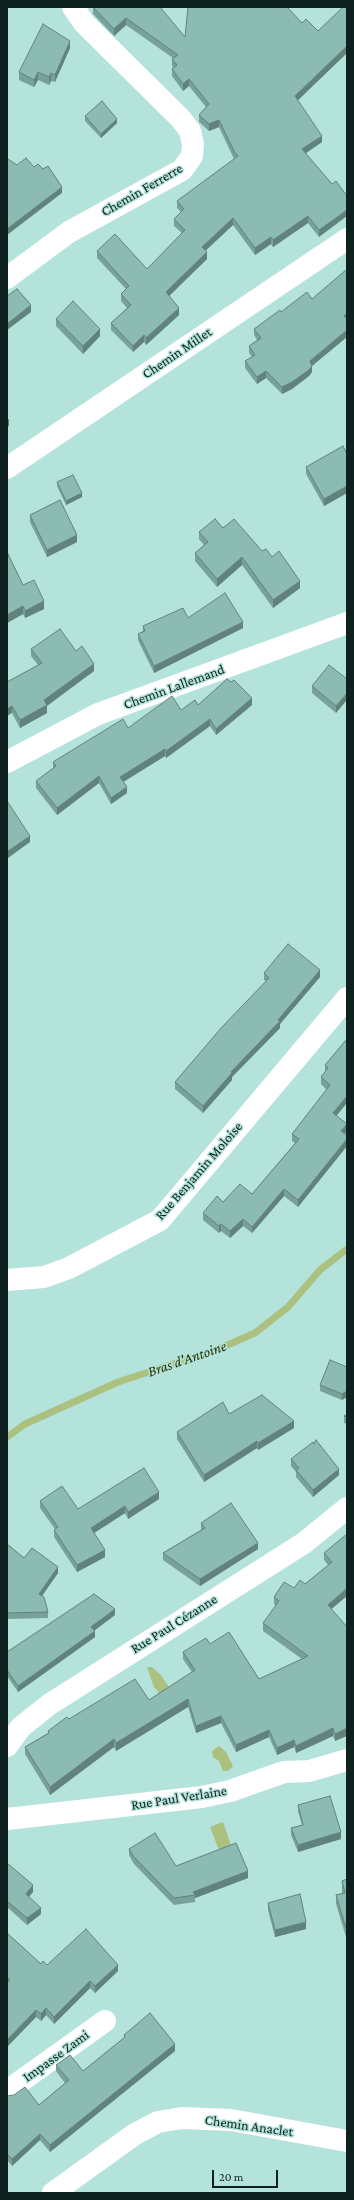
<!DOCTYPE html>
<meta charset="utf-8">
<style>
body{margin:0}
#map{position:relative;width:354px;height:2200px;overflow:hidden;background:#b3e3da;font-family:"Crimson Pro",serif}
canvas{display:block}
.frame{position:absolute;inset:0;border:8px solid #0e211e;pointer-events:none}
.scale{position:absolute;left:212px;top:2170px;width:66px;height:18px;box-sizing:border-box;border:2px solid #0e211e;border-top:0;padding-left:5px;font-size:12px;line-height:14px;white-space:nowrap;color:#0e211e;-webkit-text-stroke:3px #b3e3da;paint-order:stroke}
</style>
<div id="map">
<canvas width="354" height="2200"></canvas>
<div class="frame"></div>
<div class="scale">20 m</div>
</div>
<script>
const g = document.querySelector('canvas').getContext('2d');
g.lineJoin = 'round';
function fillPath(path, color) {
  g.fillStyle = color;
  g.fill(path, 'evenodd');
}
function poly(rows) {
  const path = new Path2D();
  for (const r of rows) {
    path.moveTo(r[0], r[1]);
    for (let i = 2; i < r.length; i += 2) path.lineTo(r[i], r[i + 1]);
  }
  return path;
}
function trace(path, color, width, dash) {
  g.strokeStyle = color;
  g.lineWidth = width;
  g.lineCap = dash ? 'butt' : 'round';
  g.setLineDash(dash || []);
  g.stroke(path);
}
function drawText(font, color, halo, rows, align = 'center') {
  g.font = font + ' "Crimson Pro",serif';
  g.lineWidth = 3;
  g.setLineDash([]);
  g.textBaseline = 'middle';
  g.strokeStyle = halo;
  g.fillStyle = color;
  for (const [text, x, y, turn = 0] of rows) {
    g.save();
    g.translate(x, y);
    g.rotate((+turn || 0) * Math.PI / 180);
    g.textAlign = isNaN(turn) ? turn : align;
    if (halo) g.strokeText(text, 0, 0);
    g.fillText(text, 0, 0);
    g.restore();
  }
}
const water = poly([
 [147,1667,152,1667,161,1675,169,1687,170,1694,160,1694,154,1687],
 [219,1746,226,1752,233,1766,228,1771,223,1771,219,1761,213,1757,212,1751],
 [223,1822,232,1848,220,1853,210,1827]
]);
const stream = poly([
 [7,1437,25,1424,118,1382,216,1350,255,1333,288,1307,320,1270,347,1249]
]);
const minor = poly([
 [7,278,69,232,182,170,192,156,193,144,190,131,181,119,84,23,73,7],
 [7,468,347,239],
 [7,762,98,714,347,623],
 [7,1280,44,1277,69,1268,160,1220,347,998],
 [7,1746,21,1727,50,1704,304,1543,347,1508],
 [7,1819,202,1797,230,1791,284,1772,309,1771,347,1760],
 [7,2091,105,2021]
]);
const tertiary = poly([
 [53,2193,135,2134,158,2122,182,2118,231,2120,347,2141]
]);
const wall = poly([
 [93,7,185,37,302,23,318,31,347,7,347,53,297,101,322,142,305,153,332,184,319,237,308,223,273,247,271,244,255,255,233,225,205,251,207,259,169,296,179,315,146,345,144,342,133,352,111,330,111,323,127,308,121,301,121,294,126,289,97,258,97,251,147,269,182,233,174,226,174,219,181,212,177,208,177,201,234,159,219,127,209,131,199,122,199,115,206,107,189,86,183,91,172,76,172,69,174,68,172,66,172,59,173,58,126,25,114,36,93,14],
 [70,48,55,82,51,81,49,85,38,80,34,87,19,80,19,72],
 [85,116,117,123,101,138,85,121],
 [56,319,100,336,83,354,56,326],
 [254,329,312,366,312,372,309,376,292,389,282,394,266,378,257,384,245,368,245,361,252,357,249,353,249,346,257,340,254,335],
 [347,454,347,493,324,506,306,474,306,467],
 [57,482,82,497,66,505,57,486],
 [30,515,77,542,47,557,30,522],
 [223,528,272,557,300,588,273,608,242,565,217,587,195,561,195,553,204,545,199,539,199,532],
 [7,552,23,585,44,609,25,618,23,614,7,623],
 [188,618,243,628,154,673,138,640,138,634,143,631,143,626],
 [31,649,76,651,94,671,47,705,47,713,20,728,12,713,7,682,38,665,31,656],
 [347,679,336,713,312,693,312,686],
 [198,705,252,705,216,735,210,726,166,758,165,756,123,782,127,793,111,804,99,783,57,815,36,788,36,781,53,768,53,762,128,728],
 [264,973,320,977,280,1024,280,1028,232,1077,232,1080,203,1113,175,1089,175,1082,266,981,264,980],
 [347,1039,336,1116,347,1124,347,1131,345,1134,347,1135,347,1146,298,1207,284,1196,252,1233,243,1226,230,1238,221,1231,219,1233,203,1220,203,1213,223,1202,252,1194,295,1143,292,1141,292,1134,327,1090,321,1084,321,1077,325,1072,325,1065],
 [347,1367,347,1397,342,1400,320,1391,320,1385],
 [347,1414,347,1424,344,1423,344,1416],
 [294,1428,258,1450,257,1448,204,1482,177,1439,177,1432],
 [291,1459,339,1475,313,1497,296,1477,296,1472,291,1466],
 [159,1499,128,1519,125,1513,94,1533,105,1557,77,1572,54,1537,54,1530,55,1529,40,1508,40,1501,78,1509],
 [201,1523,258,1549,200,1586,163,1560,163,1553,201,1530],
 [347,1534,331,1609,347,1627,335,1741,333,1736,296,1753,294,1747,277,1755,269,1737,236,1752,221,1723,196,1733,188,1707,116,1751,114,1747,50,1795,25,1754,25,1747,48,1733,48,1731,69,1719,149,1700,192,1672,183,1659,183,1652,210,1644,259,1679,302,1659,263,1631,263,1623,276,1606,274,1604,274,1597,305,1584,328,1565,324,1560,324,1553],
 [7,1544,24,1558,58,1573,42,1596,48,1612,48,1618,7,1619],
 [115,1615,95,1630,95,1637,18,1692,7,1676,7,1652],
 [298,1805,341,1839,298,1852,291,1835,291,1828,302,1825,298,1811],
 [129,1849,176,1866,248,1878,195,1898,195,1902,174,1905,134,1864,129,1855],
 [7,1863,33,1892,29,1897,41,1914,27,1925,7,1907],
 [347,1879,347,1936,346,1937,336,1904,336,1895,342,1893,342,1881],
 [268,1903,306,1929,275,1937,268,1910],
 [7,1933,41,1964,47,1965,118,1971,95,1993,90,1988,54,2024,46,2015,41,2021,36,2017,7,2047],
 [124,2035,175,2051,50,2152,40,2140,12,2166,7,2160,7,2096,39,2105,65,2083,56,2071,56,2065,83,2071,124,2038]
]);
const shadedWall = poly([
 [126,18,126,25,114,36,114,29],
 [70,41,70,48,55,82,55,75],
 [347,46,347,53,295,103,295,96],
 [38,72,38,80,34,87,34,80],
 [51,73,51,81,49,85,49,77],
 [189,79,189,86,183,91,183,84],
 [117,119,117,123,101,138,101,134],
 [219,120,219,127,209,131,209,124],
 [322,136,322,142,302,156,302,149],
 [62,187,62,193,7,235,7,229],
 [347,210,347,216,319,237,319,230],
 [308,216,308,223,273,247,273,240],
 [233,218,233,225,202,254,202,247],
 [271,237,271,244,255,255,255,248],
 [207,252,207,259,166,299,166,292],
 [31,305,31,312,7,330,7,324],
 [179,308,179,315,146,345,146,338],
 [347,313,347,320,344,316],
 [100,329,100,336,83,354,83,346],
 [347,330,347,337,312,366,312,372,309,376,292,389,282,394,282,387,310,361],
 [144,335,144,342,133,352,133,346],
 [266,371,266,378,257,384,257,377],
 [9,419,9,426,7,427,7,420],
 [347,486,347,493,324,506,324,499],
 [82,493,82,497,66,505,66,501],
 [77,535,77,542,47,557,47,550],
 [8,541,8,549,7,550,7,542],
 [242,557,242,565,217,587,217,579],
 [300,581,300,588,273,608,273,600],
 [44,601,44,609,25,618,25,611],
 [23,606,23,614,7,623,7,615],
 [243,622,243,628,154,673,154,666],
 [94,664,94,671,47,706,47,713,20,728,20,720,44,700],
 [347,693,347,700,336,713,336,706],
 [252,698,252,705,216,735,216,729],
 [12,706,12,713,7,716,7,709],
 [210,719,210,726,166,758,166,751],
 [165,749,165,756,120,784,120,777],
 [99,776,99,783,57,815,57,808],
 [127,787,127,793,111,804,111,798],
 [30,836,30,842,8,858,8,851],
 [320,970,320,977,280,1024,280,1028,232,1077,232,1080,203,1113,203,1106,231,1072,278,1020],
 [347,1096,347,1103,333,1120,333,1113],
 [347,1124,347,1131,341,1138,341,1131],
 [347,1139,347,1146,298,1207,298,1200],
 [284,1189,284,1196,252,1233,252,1227],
 [243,1219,243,1226,230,1238,230,1231],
 [221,1224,221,1231,219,1233,219,1226],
 [347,1391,347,1397,342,1400,342,1394],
 [294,1421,294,1428,258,1450,258,1443],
 [257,1441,257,1448,204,1482,204,1475],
 [339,1469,339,1475,313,1497,313,1490],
 [159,1492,159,1499,128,1519,128,1512],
 [125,1506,125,1513,91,1535,91,1528],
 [258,1543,258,1549,200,1586,200,1579],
 [105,1550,105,1557,77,1572,77,1565],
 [58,1567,58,1573,39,1600,39,1594],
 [347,1588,347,1596,328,1612,328,1605],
 [115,1609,115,1615,91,1633,91,1627],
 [95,1631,95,1637,18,1692,18,1686],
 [188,1699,188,1707,116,1751,116,1743],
 [221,1716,221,1723,196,1733,196,1726],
 [333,1728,333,1736,296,1753,296,1746],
 [347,1728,347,1736,335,1741,335,1734],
 [269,1730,269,1737,236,1752,236,1745],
 [114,1739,114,1747,50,1795,50,1787],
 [294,1740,294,1747,277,1755,277,1748],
 [341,1832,341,1839,298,1852,298,1845],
 [248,1871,248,1878,195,1898,195,1895,193,1892],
 [33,1885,33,1892,26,1900,26,1894],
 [41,1908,41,1914,27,1925,27,1918],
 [306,1922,306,1929,275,1937,275,1930],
 [346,1928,347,1928,347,1936,346,1937],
 [118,1965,118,1971,95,1993,95,1986],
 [90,1981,90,1988,54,2024,54,2017],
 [46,2008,46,2015,41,2021,41,2014],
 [36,2010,36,2017,7,2047,7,2040],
 [175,2044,175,2051,50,2152,50,2145],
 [40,2134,40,2140,12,2166,12,2159]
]);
const building = poly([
 [93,7,160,7,185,37,188,7,287,7,302,23,306,19,318,31,343,7,347,7,347,46,295,96,322,136,302,149,332,184,336,181,347,196,347,210,319,230,308,216,273,240,271,237,255,248,233,218,202,247,207,252,166,292,179,308,146,338,144,335,133,346,111,323,131,305,121,294,129,286,97,251,115,234,147,269,185,230,174,219,184,209,177,201,238,156,234,151,219,120,209,124,199,115,209,104,189,79,183,84,172,69,177,65,172,59,178,55,126,18,114,29,93,7],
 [43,24,70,41,55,75,51,73,49,77,38,72,34,80,19,72,43,24],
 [102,101,117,119,101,134,85,116,102,101],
 [26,158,34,167,38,164,43,169,48,166,62,187,7,229,7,161,8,159,17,165,26,158],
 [347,269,347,313,344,316,347,319,347,330,310,361,312,366,309,370,292,382,282,387,266,371,257,377,245,361,255,355,249,346,261,338,254,329,280,310,281,312,307,292,312,299,347,269],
 [17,289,31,305,7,324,7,296,17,289],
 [73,301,100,329,83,346,56,319,73,301],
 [343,446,347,454,347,486,324,499,306,467,343,446],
 [73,475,82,493,66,501,57,482,73,475],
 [60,500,77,535,47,550,30,515,60,500],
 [215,519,223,528,234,519,262,551,266,549,272,557,279,551,300,581,273,600,242,557,217,579,195,553,208,542,199,532,215,519],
 [7,552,23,585,34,580,44,601,25,611,23,606,7,615,7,552],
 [225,593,243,622,154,666,138,634,145,631,143,626,183,608,188,618,225,593],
 [60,629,76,651,82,646,94,664,44,700,47,705,20,720,12,706,7,709,7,682,42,663,31,649,60,629],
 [329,665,347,679,347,693,336,706,312,686,329,665],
 [227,679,231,682,234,680,252,698,216,729,210,719,166,751,165,749,120,777,127,787,111,798,99,776,57,808,36,781,56,766,53,762,123,719,128,728,172,696,181,710,195,700,198,705,227,679],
 [7,801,30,836,8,851,7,850,7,801],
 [288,944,320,970,278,1020,280,1021,231,1072,232,1073,203,1106,175,1082,222,1027,269,978,264,973,288,944],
 [347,1039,347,1096,333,1113,347,1124,341,1131,347,1135,347,1139,298,1200,284,1189,252,1227,243,1219,230,1231,221,1224,219,1226,203,1213,217,1196,223,1202,240,1184,252,1194,299,1139,292,1134,330,1085,321,1077,328,1068,325,1065,347,1039],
 [330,1360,347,1367,347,1391,342,1394,320,1385,330,1360],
 [262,1395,294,1421,258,1443,257,1441,204,1475,177,1432,223,1402,229,1414,262,1395],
 [347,1414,347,1417,344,1416,347,1414],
 [316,1440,339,1469,313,1490,296,1470,299,1468,291,1459,313,1442,314,1444,316,1440],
 [144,1468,159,1492,128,1512,125,1506,91,1528,105,1550,77,1565,54,1530,58,1527,40,1501,62,1486,78,1509,144,1468],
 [231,1503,258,1543,200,1579,163,1553,205,1528,201,1523,231,1503],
 [347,1534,347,1588,328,1605,347,1627,347,1728,335,1734,333,1728,296,1746,294,1740,277,1748,269,1730,236,1745,221,1716,196,1726,188,1699,116,1743,114,1739,50,1787,25,1747,49,1733,48,1731,67,1717,69,1719,135,1679,149,1700,195,1670,183,1652,206,1638,210,1644,229,1632,259,1679,308,1656,263,1623,279,1601,274,1597,284,1582,294,1588,300,1580,305,1584,332,1562,324,1553,347,1534],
 [7,1544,24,1558,32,1548,58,1567,39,1594,44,1597,48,1612,7,1613,7,1544],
 [94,1594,115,1609,91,1627,95,1631,18,1686,7,1670,7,1652,94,1594],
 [330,1796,341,1832,298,1845,291,1828,303,1825,298,1805,330,1796],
 [155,1833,176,1866,236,1843,248,1871,193,1892,195,1895,174,1898,134,1857,129,1849,155,1833],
 [7,1863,33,1885,26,1894,41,1908,27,1918,7,1901,7,1863],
 [347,1879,347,1928,346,1928,336,1895,345,1893,342,1881,347,1879],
 [300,1894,306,1922,275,1930,268,1903,300,1894],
 [86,1929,118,1965,95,1986,90,1981,54,2017,46,2008,41,2014,36,2010,7,2040,7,1983,10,1980,7,1977,7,1933,41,1964,43,1961,47,1965,86,1929],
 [150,2013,175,2044,50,2145,40,2134,12,2159,7,2154,7,2096,14,2095,25,2087,39,2105,69,2080,56,2065,70,2055,83,2071,125,2037,124,2035,150,2013]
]);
const streetNames = [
 ["Chemin Ferrerre",142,190,-30],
 ["Chemin Millet",177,353,-34],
 ["Chemin Lallemand",174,687,-20],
 ["Rue Benjamin Moloise",199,1171,-49],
 ["Rue Paul Cézanne",174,1624,-32],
 ["Rue Paul Verlaine",179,1798,-9],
 ["Impasse Zami",56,2056,-36],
 ["Chemin Anaclet",249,2126,8]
];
const waterNames = [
 ["Bras d'Antoine",187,1359,-19]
];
fillPath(water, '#acc080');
trace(stream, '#acc080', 7);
trace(minor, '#fff', 22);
trace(tertiary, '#fff', 22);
fillPath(wall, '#78a19a');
fillPath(shadedWall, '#62837d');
fillPath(building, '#8cbbb3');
trace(building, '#62837d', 1);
drawText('14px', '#0e211e', '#b3e3da', streetNames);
drawText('italic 15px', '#273301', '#b3e3da', waterNames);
</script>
